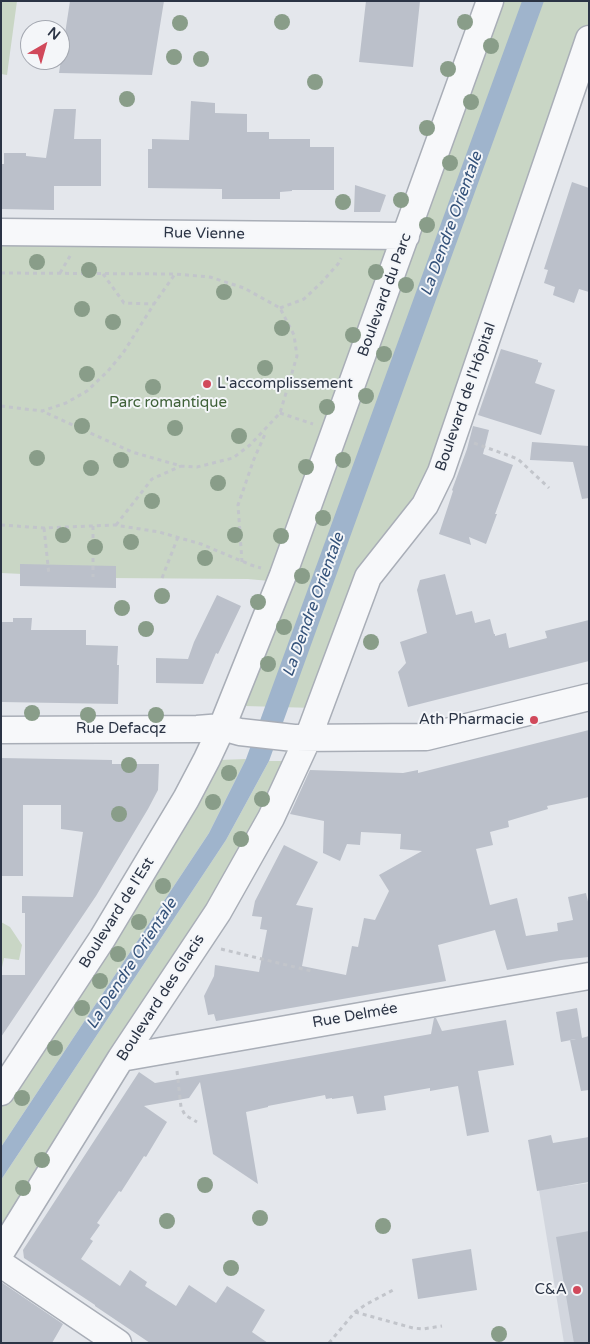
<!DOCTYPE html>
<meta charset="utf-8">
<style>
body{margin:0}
#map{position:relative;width:590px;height:1344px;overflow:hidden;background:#e4e7ec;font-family:"Varela Round",sans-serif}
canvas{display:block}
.frame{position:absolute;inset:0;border:2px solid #2b3445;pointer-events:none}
.north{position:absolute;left:20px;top:20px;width:50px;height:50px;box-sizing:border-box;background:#f4f6f9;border:1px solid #a4a8b1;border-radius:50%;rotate:38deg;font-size:14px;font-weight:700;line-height:20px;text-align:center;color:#2b3445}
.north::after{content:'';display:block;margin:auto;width:18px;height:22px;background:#d1495b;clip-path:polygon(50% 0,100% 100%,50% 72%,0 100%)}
</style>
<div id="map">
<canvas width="590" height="1344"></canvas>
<div class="frame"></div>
<div class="north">N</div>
</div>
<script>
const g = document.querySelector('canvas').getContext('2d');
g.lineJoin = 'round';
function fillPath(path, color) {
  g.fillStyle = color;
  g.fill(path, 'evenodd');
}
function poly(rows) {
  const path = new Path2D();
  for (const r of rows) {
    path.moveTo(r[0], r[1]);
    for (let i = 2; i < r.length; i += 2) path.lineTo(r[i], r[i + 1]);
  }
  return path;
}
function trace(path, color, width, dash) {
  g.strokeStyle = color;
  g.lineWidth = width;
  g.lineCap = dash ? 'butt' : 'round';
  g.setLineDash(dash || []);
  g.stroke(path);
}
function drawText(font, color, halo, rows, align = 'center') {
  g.font = font + ' "Varela Round",sans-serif';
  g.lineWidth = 4;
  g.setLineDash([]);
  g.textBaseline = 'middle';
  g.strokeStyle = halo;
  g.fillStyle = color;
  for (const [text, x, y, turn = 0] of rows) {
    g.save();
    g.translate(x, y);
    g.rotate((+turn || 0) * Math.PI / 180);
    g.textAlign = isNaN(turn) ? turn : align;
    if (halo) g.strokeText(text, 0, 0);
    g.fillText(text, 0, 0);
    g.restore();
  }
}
const built = poly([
 [589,1183,589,1343,564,1343,539,1190]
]);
const green = poly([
 [1,1,17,1,7,75,1,74],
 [490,1,589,1,589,39,441,472,386,556,314,708,245,706,290,573,280,582,248,579,109,578,1,573,1,232,406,236],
 [246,759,209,833,1,1147,1,1104,219,760],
 [269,761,286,761,273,797,118,1053,1,1225,1,1180,226,840],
 [1,922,10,927,22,945,19,960,4,958,1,972]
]);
const water = poly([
 [522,1,544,1,269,761,226,840,1,1180,1,1147,209,833,246,759]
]);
const building = poly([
 [70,1,164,1,152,75,59,73],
 [366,1,420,1,413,67,359,62],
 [191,101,215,103,215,113,247,114,247,132,269,132,269,139,310,139,310,147,334,147,334,190,292,190,292,191,280,192,280,199,222,199,222,189,148,188,148,149,152,149,152,139,189,140],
 [54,109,76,109,74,139,101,139,101,186,54,186,54,210,1,209,1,164,4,164,4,153,26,153,26,156,46,158],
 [572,182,589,188,589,292,579,289,574,303,553,295,555,287,544,283,548,270,544,269],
 [355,185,386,195,380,212,354,212],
 [501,349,538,360,538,362,542,363,535,383,555,390,541,435,478,415],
 [473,426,489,430,483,454,513,465,495,514,497,514,486,544,469,537,471,545,439,534,453,491,452,490,467,449],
 [532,442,589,446,589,498,582,499,573,462,530,460],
 [20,564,116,566,116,588,20,586],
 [445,574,456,615,472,611,475,623,490,619,494,634,495,634,495,636,506,633,509,648,547,638,545,631,589,620,589,661,408,707,398,672,406,663,400,642,427,633,417,590,420,580],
 [217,595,241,606,218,654,216,653,203,684,156,683,156,658,188,659,194,642],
 [13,618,32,618,31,630,86,630,86,645,118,646,117,665,119,665,118,704,1,702,2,622,13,622],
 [589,730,589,797,547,806,548,809,508,821,509,827,490,832,493,845,476,849,490,905,517,898,526,936,558,931,557,923,573,920,568,897,586,893,589,906,589,957,561,960,507,970,495,930,438,945,446,981,216,1021,214,1014,208,1015,204,996,214,976,215,965,259,972,267,930,260,929,262,917,252,916,255,901,284,845,318,862,296,905,313,908,302,966,346,975,352,946,358,947,364,918,375,920,389,891,379,875,422,851,400,849,401,834,361,832,360,845,347,844,340,861,323,853,324,821,290,814,310,770,403,773,418,770,418,773],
 [1,758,112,760,112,764,159,764,158,790,148,809,96,896,1,1037,1,975,25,975,25,913,22,913,22,896,73,897,83,832,61,829,61,805,23,805,23,876,1,876],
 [577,1008,582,1038,589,1036,589,1090,581,1091,570,1040,576,1039,561,1042,556,1012],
 [434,1018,436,1018,442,1031,506,1020,514,1065,478,1071,489,1132,467,1136,458,1086,430,1091,430,1088,384,1096,386,1110,357,1114,353,1096,332,1099,332,1098,326,1099,325,1095,268,1106,268,1107,246,1112,258,1184,213,1154,200,1082,189,1098,144,1106,167,1122,146,1157,144,1156,121,1192,119,1191,97,1223,100,1225,90,1239,93,1241,81,1259,120,1286,130,1270,147,1282,145,1286,176,1306,189,1285,216,1303,227,1286,265,1310,252,1332,268,1343,150,1343,95,1306,95,1305,24,1258,23,1250,139,1072,155,1083,238,1069,431,1034],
 [551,1135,553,1143,589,1137,589,1182,537,1191,528,1140],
 [589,1231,589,1343,574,1343,556,1237],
 [471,1249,477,1290,418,1299,412,1259],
 [1,1282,63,1324,52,1343,1,1343]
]);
const path = poly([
 [1,273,175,274,210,277,244,288,280,308,294,335,297,356,280,413,250,445,233,458,197,467,181,466,132,452,42,411],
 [60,273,70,256],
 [103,274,124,303,154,304],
 [280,308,304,299,322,282,338,264,341,258],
 [1,406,42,411,66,403,87,391,108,371,123,353,154,304,175,274],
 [280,413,313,424],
 [474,443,518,459,549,488],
 [1,525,44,528,115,525,159,532,201,544,251,565,261,568],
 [116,525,152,479,181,466],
 [93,526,93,577],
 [44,528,49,575],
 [242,562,238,505,254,459,266,432],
 [162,578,178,537],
 [221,949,311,971],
 [177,1071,181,1107,185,1115,197,1122],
 [355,1312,413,1328,423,1329,442,1326],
 [329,1343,355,1312,365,1305,395,1289]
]);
const minor = poly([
 [1,232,406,236],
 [1,730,197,729,222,727,240,732,294,738,426,737,589,697],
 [121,1058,589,976],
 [1,1092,102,939,186,799,207,759,222,727,283,575,490,1],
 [1,1252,121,1058,218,912,271,818,308,738,368,577,425,505,441,472,589,39],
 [1,1264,118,1343]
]);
const trees = [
 [282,22],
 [465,22],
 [180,23],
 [491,46],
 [174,57],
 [201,59],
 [448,69],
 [315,82],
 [127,99],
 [471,102],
 [427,128],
 [450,163],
 [401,200],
 [343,202],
 [427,225],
 [37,262],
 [89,270],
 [376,272],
 [406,285],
 [224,292],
 [82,309],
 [113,322],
 [282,328],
 [353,335],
 [384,354],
 [265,368],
 [87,374],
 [153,387],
 [366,396],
 [327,407],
 [82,426],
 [175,428],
 [239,436],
 [37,458],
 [121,460],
 [343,460],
 [306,467],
 [91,468],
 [218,483],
 [152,501],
 [323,518],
 [63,535],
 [235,535],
 [281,536],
 [131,542],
 [95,547],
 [205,558],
 [302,576],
 [162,596],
 [258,602],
 [122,608],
 [284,627],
 [146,629],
 [371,642],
 [268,664],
 [32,713],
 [88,715],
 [156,715],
 [129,765],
 [229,773],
 [262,799],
 [213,802],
 [119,814],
 [241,839],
 [163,886],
 [139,922],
 [118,954],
 [100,981],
 [82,1008],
 [55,1048],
 [22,1098],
 [42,1160],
 [205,1185],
 [23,1188],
 [260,1218],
 [167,1221],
 [383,1226],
 [231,1268],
 [499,1334]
];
const markers = [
 [207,384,5,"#d1495b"],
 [534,720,5,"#d1495b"],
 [577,1290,5,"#d1495b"]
];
const streetNames = [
 ["Rue Vienne",204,234,1],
 ["Boulevard du Parc",385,295,-70],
 ["Boulevard de l'Hôpital",466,397,-71],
 ["Rue Defacqz",121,729],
 ["Boulevard de l'Est",117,913,-58],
 ["Boulevard des Glacis",161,998,-57],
 ["Rue Delmée",355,1016,-10]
];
const poiNames = [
 ["L'accomplissement",217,384,"left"],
 ["Ath Pharmacie",524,720],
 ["C&A",567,1290]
];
const parkNames = [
 ["Parc romantique",168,403]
];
const waterNames = [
 ["La Dendre Orientale",452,224,-70],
 ["La Dendre Orientale",314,605,-70],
 ["La Dendre Orientale",132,964,-57]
];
fillPath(built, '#d2d6de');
fillPath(green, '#c9d6c5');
fillPath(water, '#9fb4cc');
fillPath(building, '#bbc0ca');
trace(minor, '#a9aeb7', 29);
trace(path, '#c2c5cb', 3, [4, 4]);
trace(minor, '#f7f8fa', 26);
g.fillStyle = '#899d89';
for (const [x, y] of trees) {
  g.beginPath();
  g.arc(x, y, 8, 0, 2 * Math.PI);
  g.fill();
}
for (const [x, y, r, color] of markers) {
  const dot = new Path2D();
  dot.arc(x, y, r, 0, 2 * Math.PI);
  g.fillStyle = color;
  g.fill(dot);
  trace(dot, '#f4f6f9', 2);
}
drawText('15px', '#2b3445', '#f4f6f9', streetNames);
drawText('15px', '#2b3445', '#f4f6f9', poiNames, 'right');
drawText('15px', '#3f6138', '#f4f6f9', parkNames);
drawText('italic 16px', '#34527a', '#f4f6f9', waterNames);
</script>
